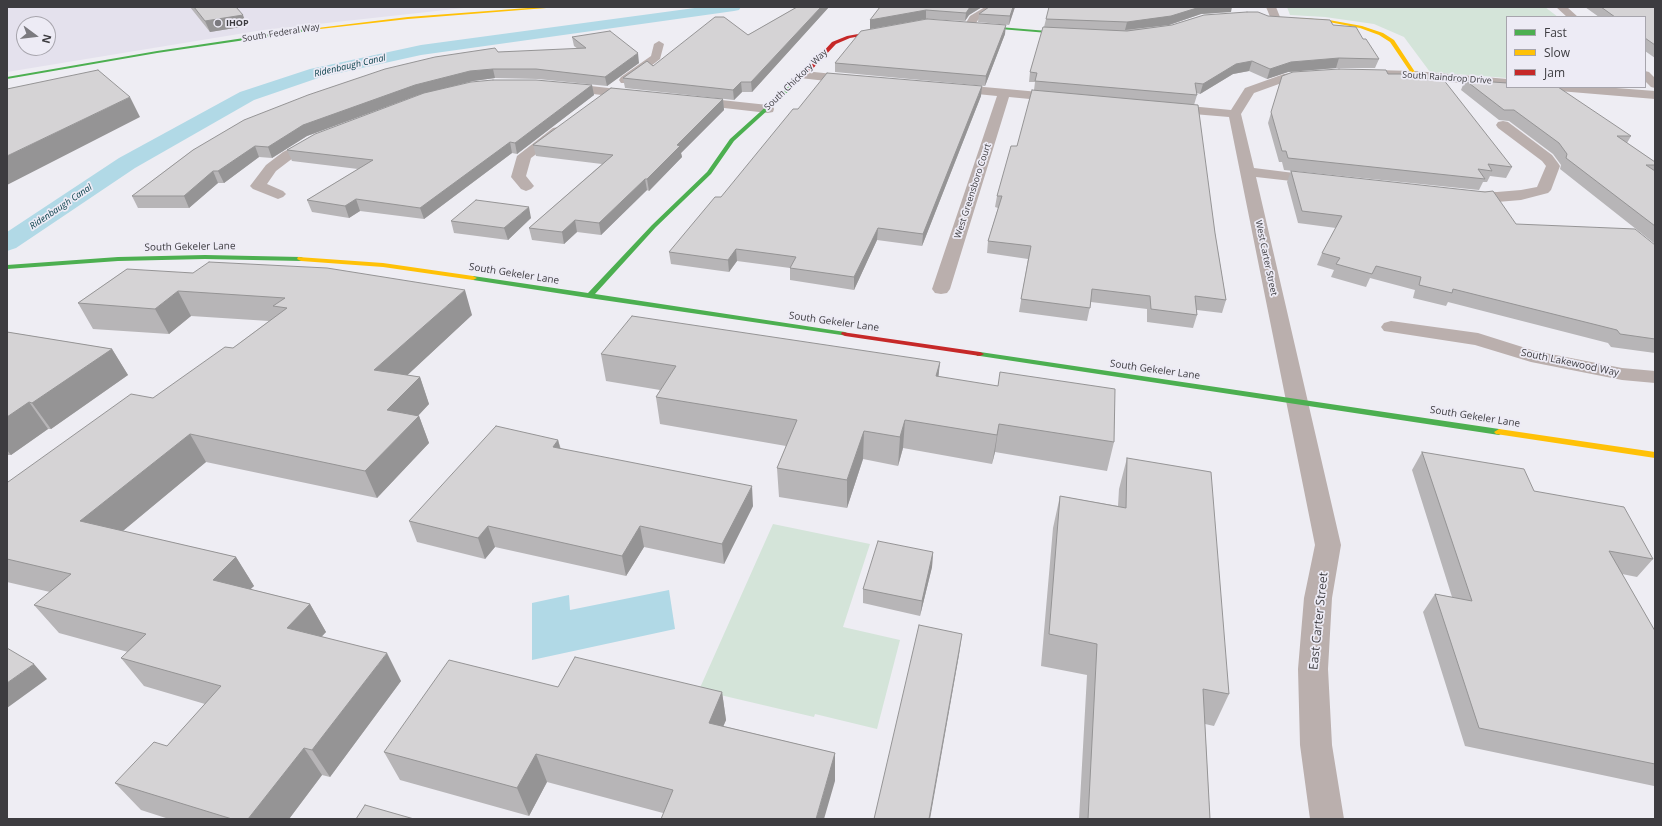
<!DOCTYPE html>
<style>
body{margin:0}
#map{position:relative;width:1662px;height:826px;overflow:hidden;background:#eeedf3;font-family:"Open Sans",sans-serif}
canvas{display:block}
.frame{position:absolute;inset:0;border:8px solid #3d3c40;pointer-events:none}
.legend{position:absolute;left:1506px;top:16px;width:140px;height:72px;box-sizing:border-box;background:#edebf5;border:1px solid #a7a5ad;margin:0;padding:5px 7px;list-style:none;font-size:12px;color:#3d3c40}
.legend li{display:flex;align-items:center;gap:8px;height:20px}
.legend b{width:20px;border:1px solid #a7a5ad}
.north{position:absolute;left:16px;top:16px;width:40px;height:40px;box-sizing:border-box;background:#edebf5;border:1px solid #a7a5ad;border-radius:50%;rotate:105deg;font-size:11px;font-weight:700;line-height:16px;text-align:center;color:#3d3c40}
.north::after{content:'';display:block;margin:auto;width:14px;height:18px;background:#7b7a7f;clip-path:polygon(50% 0,100% 100%,50% 72%,0 100%)}
</style>
<div id="map">
<canvas width="1662" height="826"></canvas>
<div class="frame"></div>
<ul class="legend">
<li><b style="height:5px;background:#4caf50"></b>Fast</li>
<li><b style="height:5px;background:#ffc107"></b>Slow</li>
<li><b style="height:5px;background:#c62828"></b>Jam</li>
</ul>
<div class="north">N</div>
</div>
<script>
const g = document.querySelector('canvas').getContext('2d');
g.lineJoin = 'round';
function fillPath(path, color) {
  g.fillStyle = color;
  g.fill(path, 'evenodd');
}
function poly(rows) {
  const path = new Path2D();
  for (const r of rows) {
    path.moveTo(r[0], r[1]);
    for (let i = 2; i < r.length; i += 2) path.lineTo(r[i], r[i + 1]);
  }
  return path;
}
function trace(path, color, width, dash) {
  g.strokeStyle = color;
  g.lineWidth = width;
  g.lineCap = dash ? 'butt' : 'round';
  g.setLineDash(dash || []);
  g.stroke(path);
}
function drawText(font, color, halo, rows, align = 'center') {
  g.font = font + ' "Open Sans",sans-serif';
  g.lineWidth = 3.5;
  g.setLineDash([]);
  g.textBaseline = 'middle';
  g.strokeStyle = halo;
  g.fillStyle = color;
  for (const [text, x, y, turn = 0] of rows) {
    g.save();
    g.translate(x, y);
    g.rotate((+turn || 0) * Math.PI / 180);
    g.textAlign = isNaN(turn) ? turn : align;
    if (halo) g.strokeText(text, 0, 0);
    g.fillText(text, 0, 0);
    g.restore();
  }
}
const built = poly([
 [7,7,473,7,263,30,7,72],
 [24,24,48,24,48,48,24,48]
]);
const green = poly([
 [1287,7,1545,7,1558,17,1507,17,1507,78,1430,72,1404,37,1374,24,1325,17,1290,15],
 [773,524,870,544,843,627,900,640,877,729,815,714,814,717,699,690]
]);
const water = poly([
 [669,590,675,629,532,660,532,603,569,595,570,610]
]);
const canal = poly([
 [702,7,741,7,739,10,734,11,421,55,321,77,254,100,135,168,16,248,7,251,7,232,119,158,240,92,310,69,421,45,702,7]
]);
const street = poly([
 [985,7,998,7,978,20,973,28,965,28,964,26,970,16,985,7],
 [1266,7,1276,7,1280,17,1279,19,1271,19,1266,7],
 [1556,7,1567,7,1578,17,1567,17,1556,7],
 [659,41,664,44,660,59,629,83,621,83,619,80,621,77,651,56,654,44,659,41],
 [1375,70,1415,71,1507,79,1507,87,1415,79,1371,77,1369,74,1371,71,1375,70],
 [804,71,853,76,857,77,859,80,857,83,853,84,800,78,798,75,800,72,804,71],
 [1310,71,1314,72,1316,75,1314,78,1290,80,1254,93,1241,114,1254,168,1318,176,1323,177,1325,180,1323,183,1318,184,1256,177,1341,545,1332,598,1328,669,1332,745,1344,819,1310,819,1300,745,1298,669,1304,598,1315,545,1229,117,1169,112,1164,111,1163,108,1164,105,1169,104,1231,110,1245,88,1284,74,1310,71],
 [1645,71,1649,72,1655,78,1655,88,1651,87,1645,81,1645,71],
 [564,83,635,91,639,92,641,95,639,98,635,99,560,90,558,87,560,84,564,83],
 [951,84,1061,94,1065,95,1067,98,1065,101,1061,102,1009,97,950,289,947,293,941,294,935,293,932,289,997,96,947,91,945,88,947,85,951,84],
 [1553,87,1603,87,1655,91,1655,99,1559,91,1555,90,1553,87],
 [693,97,768,105,773,106,774,109,773,112,768,113,689,104,687,101,689,98,693,97],
 [1503,121,1508,122,1552,155,1558,163,1560,166,1551,190,1548,193,1521,200,1497,202,1462,199,1459,196,1462,193,1467,191,1497,192,1521,190,1537,187,1546,166,1542,161,1498,128,1496,125,1498,122,1503,121],
 [558,127,563,128,565,131,563,134,531,158,526,176,534,186,531,189,526,191,521,189,511,177,517,156,553,128,558,127],
 [315,136,320,137,322,140,320,143,293,158,276,171,267,184,283,191,286,194,283,197,278,199,253,189,250,186,266,165,283,152,315,136],
 [1391,321,1478,333,1535,351,1622,368,1655,371,1655,383,1622,380,1531,362,1475,345,1384,331,1381,327,1384,323,1391,321]
]);
const fast = poly([
 [975,25,1072,33,1074,34,1072,35,976,27,975,25],
 [311,28,313,30,157,53,7,79,7,77,157,51,311,28],
 [800,76,804,77,734,141,711,174,656,227,595,294,845,332,849,334,848,336,589,298,473,280,469,278,473,276,588,293,652,225,707,172,730,139,800,76],
 [205,255,301,257,305,259,301,261,205,259,118,261,7,269,7,265,118,257,205,255],
 [977,352,980,352,1499,429,1504,432,1499,435,980,356,977,356,976,354,977,352]
]);
const slow = poly([
 [541,7,559,7,408,19,311,30,309,29,408,17,541,7],
 [1300,18,1329,20,1362,26,1383,33,1394,40,1417,75,1413,76,1390,42,1379,35,1360,28,1329,22,1299,20,1300,18],
 [298,257,383,263,473,276,477,278,473,280,383,267,301,261,297,259,298,257],
 [1499,429,1655,452,1655,458,1496,434,1494,432,1499,429]
]);
const jam = poly([
 [886,29,888,31,850,38,836,44,804,78,800,77,832,42,847,36,886,29],
 [842,332,980,352,984,354,980,356,845,336,841,334,842,332]
]);
const wall = poly([
 [190,7,236,7,247,26,210,32],
 [797,7,829,7,752,92,742,92,734,100,625,88,623,78,653,66,748,35],
 [880,7,982,7,969,15,965,21,926,19,870,29,870,20],
 [1015,7,1009,25,978,22,979,14],
 [1585,7,1655,7,1655,58,1645,51,1645,17,1599,17],
 [1231,12,1201,14,1169,25,1125,30,1268,16,1333,25,1363,39,1379,59,1375,68,1336,68,1288,72,1267,79,1249,71,1233,74,1200,94,1197,93,1197,95,1194,105,1226,300,1222,313,1197,310,1197,315,1193,328,1147,322,1147,309,1091,302,1087,321,1019,312,1028,259,987,253,988,241,998,208,995,207,997,196,1017,146,1034,90,1035,82,1029,82,1030,72,1044,27,1046,19],
 [1005,34,985,86,835,72,835,63],
 [572,37,639,63,607,86,538,79,495,78,473,81,418,95,307,136,272,158,259,157,224,183,218,183,189,208,138,208,132,196,193,150,498,52,578,49,574,46],
 [1388,74,1512,167,1506,178,1490,176,1487,182,1483,182,1479,190,1284,170,1282,162,1279,162,1268,123,1282,76],
 [1465,80,1631,136,1627,143,1655,162,1655,244,1560,169,1561,165,1553,154,1509,121,1499,120,1461,90],
 [592,85,594,95,517,154,512,153,424,219,360,211,349,218,312,212,307,200,358,169,292,161,287,150],
 [981,96,922,246,877,240,854,290,790,280,790,268,737,261,729,272,671,264,669,252,721,197,798,109],
 [723,99,724,110,681,153,682,157,649,191,647,190,601,235,577,232,564,244,532,240,529,228,602,164,536,156,533,145],
 [1291,171,1516,224,1655,245,1655,353,1611,347,1608,343,1448,302,1446,306,1413,298,1415,290,1370,278,1366,287,1331,277,1334,270,1317,265,1322,253,1336,228,1298,223,1287,182],
 [531,218,508,240,454,233,451,221],
 [127,269,472,315,407,375,420,377,429,404,418,416,419,416,429,443,377,498,206,462,123,531,236,557,254,586,250,589,310,604,326,632,321,636,401,681,330,777,322,775,289,819,169,819,141,810,115,783,167,746,205,704,144,686,121,658,128,652,59,633,34,605,50,592,7,582,7,482,8,482,153,398,233,348,269,321,191,316,169,334,93,329,78,303],
 [7,332,112,349,128,375,51,429,48,429,11,455,7,455],
 [601,354,940,362,938,377,1114,442,1107,471,995,452,992,464,903,448,898,466,863,459,847,508,779,497,777,468,786,446,660,424,656,397,660,390,606,381],
 [558,440,561,449,753,506,724,564,644,547,626,576,495,547,485,559,417,542,409,521],
 [1422,452,1534,491,1653,559,1637,577,1622,574,1655,631,1655,789,1654,786,1465,746,1423,612,1435,594,1452,597,1412,470],
 [1127,458,1229,694,1214,726,1205,724,1210,819,1079,819,1087,675,1041,666,1053,528,1060,496,1118,506,1119,489],
 [933,552,932,567,920,616,863,603,863,589],
 [558,687,722,692,726,720,723,726,835,753,835,781,663,813,547,782,529,816,400,780,384,752]
]);
const shadedWall = poly([
 [821,7,829,7,752,92,751,82],
 [970,7,982,7,969,15,965,21,966,13],
 [1013,7,1015,7,1009,25,1010,16],
 [1200,7,1232,7,1231,12,1201,14,1169,25,1125,30,1127,22],
 [926,10,926,19,870,29,870,20],
 [243,15,247,26,210,32,205,21],
 [1006,25,1005,34,985,86,986,76],
 [638,53,639,63,607,86,605,77],
 [1339,58,1336,68,1288,72,1267,79,1270,69,1291,62],
 [1252,61,1249,71,1233,74,1200,94,1203,84,1236,64],
 [493,69,495,78,473,81,418,95,307,136,272,158,268,147,303,125,415,85,470,71],
 [741,82,742,92,734,100,733,90],
 [592,85,594,95,517,154,515,143],
 [982,86,981,96,922,246,923,234],
 [130,97,140,117,7,185,7,156],
 [723,99,724,110,681,153,682,157,649,191,647,179,677,145],
 [510,142,512,153,424,219,420,208],
 [255,146,259,157,224,183,218,171],
 [213,171,218,183,189,208,184,196],
 [645,179,647,190,601,235,599,223],
 [356,199,360,211,349,218,345,206],
 [529,207,531,218,508,240,504,228],
 [575,220,577,232,564,244,562,232],
 [878,228,877,240,854,290,854,277],
 [736,249,737,261,729,272,728,260],
 [465,290,472,315,384,397,374,370],
 [178,291,191,316,169,334,155,309],
 [112,349,128,375,51,429,32,403],
 [940,362,937,390,936,376],
 [420,377,429,404,398,437,387,410],
 [29,402,48,429,11,455,7,450,7,417],
 [419,416,429,443,377,498,365,471],
 [905,420,903,448,898,466,900,437],
 [999,424,995,452,992,464,997,435],
 [864,431,863,459,847,508,847,480],
 [190,434,206,462,101,549,80,521],
 [558,440,563,460,553,447],
 [752,486,753,506,724,564,722,544],
 [488,526,495,547,485,559,478,538],
 [640,526,644,547,626,576,622,556],
 [933,552,932,567,920,616,922,601],
 [236,557,254,586,231,608,213,580],
 [310,604,326,632,304,656,287,628],
 [962,634,959,655,930,819,929,819],
 [387,653,401,681,330,777,312,750],
 [34,664,47,679,7,708,7,683],
 [722,692,726,720,713,751,709,723],
 [304,748,322,775,289,819,248,819],
 [835,753,835,781,824,819,816,819],
 [536,754,547,782,529,816,517,788]
]);
const building = poly([
 [194,7,236,7,243,15,205,21,194,7],
 [797,7,821,7,751,82,741,82,733,90,623,78,647,61,653,66,715,17,724,17,748,35,797,7],
 [880,7,970,7,966,13,926,10,870,20,880,7],
 [989,7,1013,7,1010,16,979,14,989,7],
 [1049,7,1200,7,1171,16,1127,22,1046,19,1049,7],
 [1601,7,1655,7,1655,45,1645,38,1645,17,1615,17,1601,7],
 [1247,12,1258,12,1268,16,1330,20,1333,25,1356,27,1363,39,1366,39,1379,59,1339,58,1291,62,1270,69,1252,61,1236,64,1203,84,1195,83,1197,95,1035,81,1037,73,1030,72,1043,27,1127,31,1172,25,1204,15,1247,12],
 [927,19,1006,25,986,76,835,63,861,31,927,19],
 [610,31,638,53,605,77,536,69,493,69,470,71,415,85,303,125,268,147,255,146,218,171,213,171,184,196,132,196,193,150,244,120,308,95,385,69,435,57,495,48,498,52,586,48,572,37,610,31],
 [1339,69,1386,70,1388,74,1404,74,1409,78,1443,79,1512,167,1488,164,1492,171,1478,169,1485,179,1288,158,1286,151,1282,151,1271,112,1282,76,1293,72,1339,69],
 [98,70,130,97,7,156,7,89,98,70],
 [827,73,982,86,923,234,878,228,854,277,790,268,796,257,736,249,728,260,669,252,715,197,721,197,793,109,798,109,827,73],
 [493,80,536,80,592,85,515,143,510,142,420,208,356,199,345,206,307,200,373,160,287,150,315,134,424,93,471,82,493,80],
 [1465,80,1507,83,1507,87,1558,87,1631,136,1617,136,1655,162,1655,165,1646,165,1655,171,1655,226,1566,158,1567,154,1559,143,1514,110,1504,110,1465,80],
 [611,88,723,99,677,145,680,146,647,179,645,179,599,223,575,220,562,232,529,228,613,155,533,145,611,88],
 [1032,90,1198,105,1215,233,1226,300,1195,296,1197,315,1151,309,1150,296,1092,289,1090,308,1021,299,1031,246,988,241,1002,196,997,196,1011,146,1017,146,1032,90],
 [1291,171,1485,192,1493,191,1516,224,1635,229,1655,245,1655,339,1620,334,1617,330,1453,289,1452,293,1419,285,1421,277,1376,266,1372,274,1336,264,1340,258,1322,253,1342,216,1302,211,1291,171],
 [476,200,529,207,504,228,451,221,476,200],
 [209,262,327,268,465,290,374,370,420,377,387,410,419,416,365,471,190,434,80,521,236,557,213,580,310,604,287,628,387,653,312,750,304,748,248,819,232,819,115,783,154,742,167,746,221,686,121,658,146,634,34,605,71,574,7,559,7,482,8,482,131,394,153,398,225,347,233,348,287,308,273,306,285,298,178,291,155,309,78,303,127,269,193,273,209,262],
 [632,316,940,362,936,376,998,386,1000,372,1115,389,1114,442,999,424,997,435,905,420,900,437,864,431,847,480,777,468,797,420,656,397,676,366,601,354,632,316],
 [7,332,112,349,32,403,29,402,7,417,7,332],
 [496,426,558,440,553,447,752,486,722,544,640,526,622,556,488,526,478,538,409,521,496,426],
 [1422,452,1524,469,1534,491,1624,507,1653,559,1609,551,1655,631,1655,764,1479,728,1435,594,1472,601,1422,452],
 [1127,458,1211,472,1229,694,1203,689,1210,819,1088,819,1097,644,1049,634,1060,496,1126,508,1127,458],
 [878,541,933,552,922,601,863,589,878,541],
 [919,625,962,634,929,819,874,819,919,625],
 [7,648,34,664,7,683,7,648],
 [575,657,722,692,709,723,835,753,816,819,661,819,673,790,536,754,517,788,384,752,449,660,558,687,575,657],
 [365,805,414,819,356,819,365,805]
]);
const markers = [
 [218,23,4,"#7b7a7f"]
];
const farPoinames = [
 ["IHOP",226,23]
];
const farStreetnames = [
 ["South Federal Way",281,33,-9],
 ["South Raindrop Drive",1447,78,4],
 ["South Chickory Way",796,80,-44],
 ["West Greensboro Court",973,191,-72],
 ["West Carter Street",1266,258,78]
];
const farWaternames = [
 ["Ridenbaugh Canal",350,66,-13],
 ["Ridenbaugh Canal",61,207,-34]
];
const streetNames = [
 ["South Gekeler Lane",190,247,-1],
 ["South Gekeler Lane",514,274,9],
 ["South Gekeler Lane",834,322,8],
 ["South Lakewood Way",1570,363,12],
 ["South Gekeler Lane",1155,370,8],
 ["South Gekeler Lane",1475,417,9]
];
const nearStreetnames = [
 ["East Carter Street",1319,621,-84]
];
fillPath(built, '#e4e1ed');
fillPath(green, '#d4e4d9');
fillPath(water, '#b1d9e6');
fillPath(canal, '#b1d9e6');
fillPath(street, '#baafad');
fillPath(fast, '#4caf50');
fillPath(slow, '#ffc107');
fillPath(jam, '#c62828');
fillPath(wall, '#b7b5b7');
fillPath(shadedWall, '#959495');
fillPath(building, '#d5d3d5');
trace(building, '#959495', 1);
for (const [x, y, r, color] of markers) {
  const dot = new Path2D();
  dot.arc(x, y, r, 0, 2 * Math.PI);
  g.fillStyle = color;
  g.fill(dot);
  trace(dot, '#edebf5', 1.5);
}
drawText('bold 9px', '#3d3c40', '#edebf5', farPoinames, 'left');
drawText('9px', '#3d3c40', '#edebf5', farStreetnames);
drawText('italic 9px', '#0a404b', '#edebf5', farWaternames);
drawText('10px', '#3d3c40', '#edebf5', streetNames);
drawText('12px', '#3d3c40', '#edebf5', nearStreetnames);
</script>
